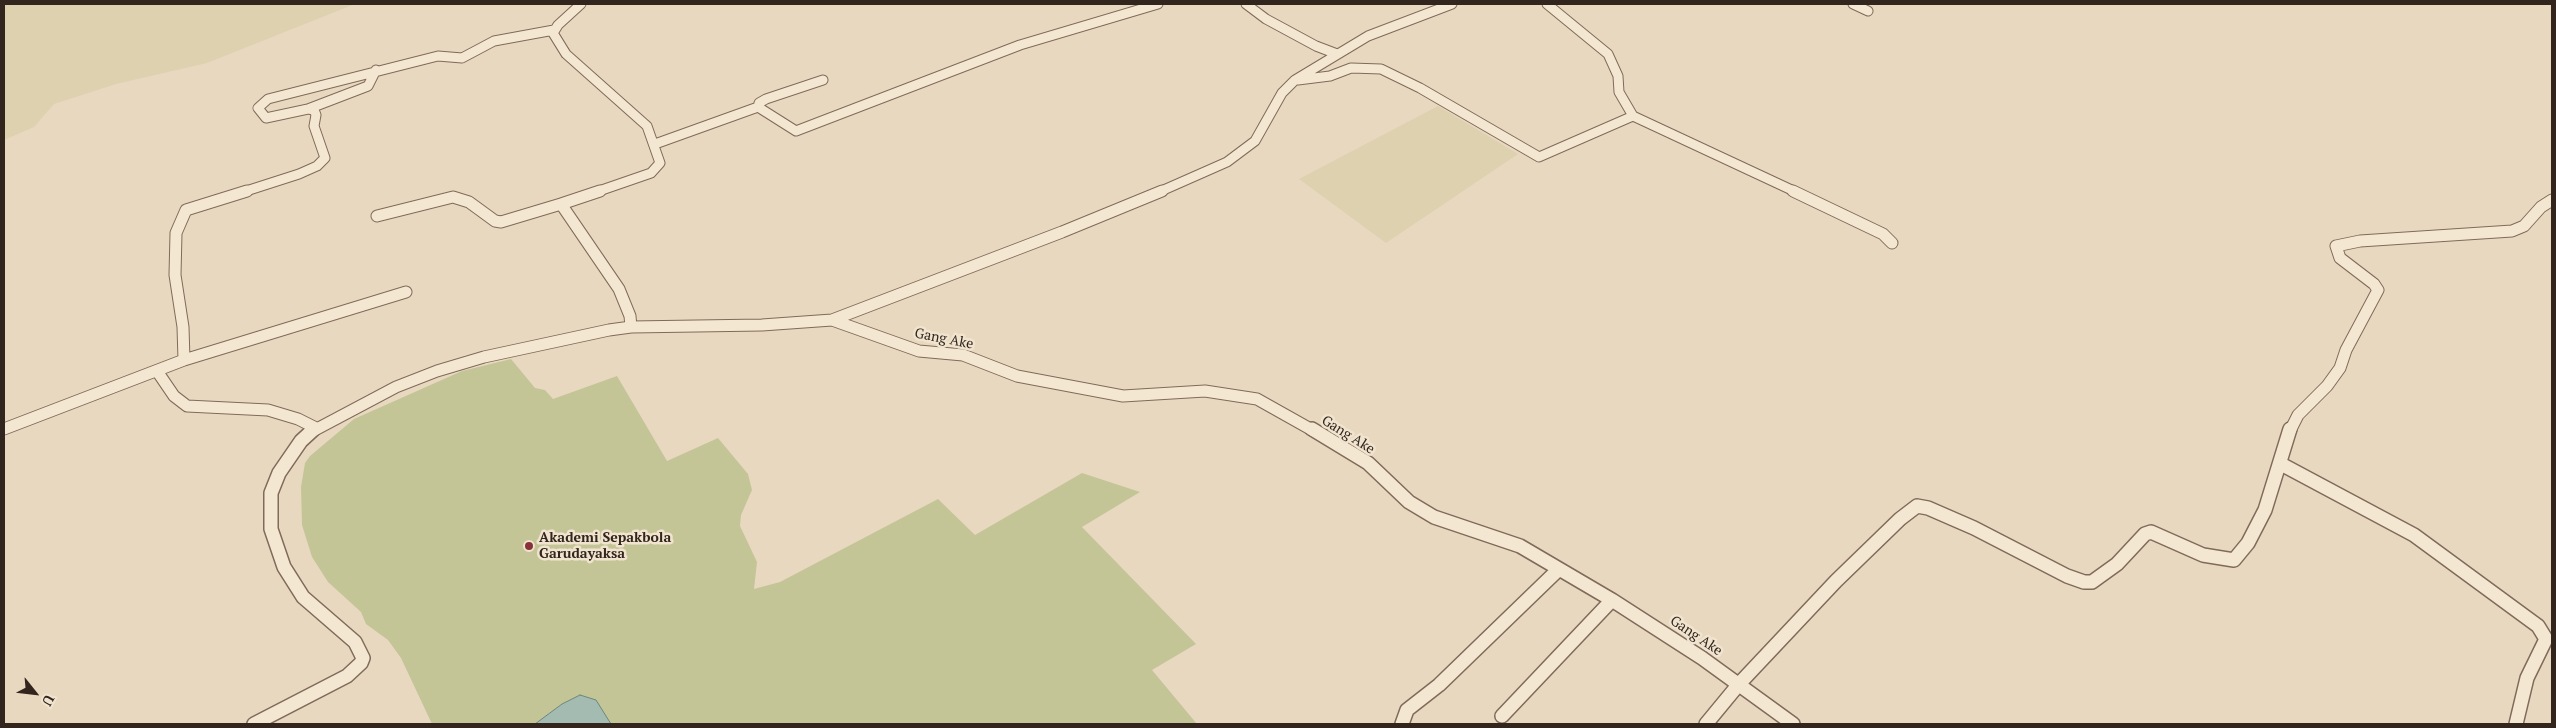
<!DOCTYPE html>
<style>
body{margin:0}
#map{position:relative;width:2556px;height:728px;overflow:hidden;background:#e8d8c0;font-family:"PT Serif",serif}
canvas{display:block}
.frame{position:absolute;inset:0;border:5px solid #31251d;pointer-events:none}
.north{position:absolute;left:10px;top:668px;width:50px;height:50px;-webkit-text-stroke:4px #f1e4cf;paint-order:stroke;rotate:119deg;font-size:14px;font-weight:700;line-height:20px;text-align:center;color:#31251d}
.north::after{content:'';display:block;margin:auto;width:18px;height:22px;background:#31251d;clip-path:polygon(50% 0,100% 100%,50% 72%,0 100%)}
</style>
<div id="map">
<canvas width="2556" height="728"></canvas>
<div class="frame"></div>
<div class="north">U</div>
</div>
<script>
const g = document.querySelector('canvas').getContext('2d');
g.lineJoin = 'round';
function fillPath(path, color) {
  g.fillStyle = color;
  g.fill(path, 'evenodd');
}
function poly(rows) {
  const path = new Path2D();
  for (const r of rows) {
    path.moveTo(r[0], r[1]);
    for (let i = 2; i < r.length; i += 2) path.lineTo(r[i], r[i + 1]);
  }
  return path;
}
function trace(path, color, width, dash) {
  g.strokeStyle = color;
  g.lineWidth = width;
  g.lineCap = dash ? 'butt' : 'round';
  g.setLineDash(dash || []);
  g.stroke(path);
}
function drawText(font, color, halo, rows, align = 'center') {
  g.font = font + ' "PT Serif",serif';
  g.lineWidth = 5;
  g.setLineDash([]);
  g.textBaseline = 'middle';
  g.strokeStyle = halo;
  g.fillStyle = color;
  for (const [text, x, y, turn = 0] of rows) {
    g.save();
    g.translate(x, y);
    g.rotate((+turn || 0) * Math.PI / 180);
    g.textAlign = isNaN(turn) ? turn : align;
    if (halo) g.strokeText(text, 0, 0);
    g.fillText(text, 0, 0);
    g.restore();
  }
}
const farmland = poly([
 [4,4,355,4,207,63,116,84,54,104,34,127,4,140],
 [1438,106,1518,154,1386,243,1299,179]
]);
const green = poly([
 [511,359,535,388,545,390,553,399,617,376,667,461,718,438,748,474,752,490,741,515,740,526,757,562,754,589,780,582,938,499,975,535,1082,473,1140,492,1082,527,1196,644,1152,670,1197,724,432,724,401,658,388,640,366,624,361,612,328,582,312,557,302,525,301,487,305,463,310,456,354,419,462,371]
]);
const water = poly([
 [580,695,596,700,611,724,535,724,562,704,580,695]
]);
const minorFar2 = poly([
 [581,4,558,25,553,33,566,54,647,126,660,163,651,173,596,192],
 [1246,4,1266,19,1316,46,1337,54],
 [1547,4,1608,54,1618,76,1619,92,1633,116,1796,192],
 [1853,4,1868,11],
 [1298,80,1330,76,1351,68,1381,69,1420,88,1539,157,1633,116],
 [758,107,759,103,766,99,823,80],
 [308,109,368,86,376,70],
 [655,144,758,107,796,131,1020,45,1158,4],
 [243,192,299,174,317,166,325,158,314,126,316,115,314,110,308,109,266,118,258,108,268,99,438,56,462,58,494,41,554,30],
 [1159,192,1227,162,1255,141,1282,93,1295,80,1368,36,1452,4]
]);
const minorFar1 = poly([
 [1793,191,1883,234,1892,243],
 [561,204,600,191],
 [377,216,453,197,469,202,495,221,501,222,561,204,619,289,630,316,631,327],
 [832,320,919,351,963,355,1017,376,1123,396,1205,391,1257,399,1314,431],
 [184,360,406,292],
 [157,371,174,396,187,406,268,410,298,419,316,428],
 [4,429,184,360,183,327,175,275,176,233,186,210,247,191],
 [313,431,396,387,437,371,484,357,609,330,631,327,762,325,832,320,1062,232,1162,191],
 [2290,431,2298,415,2327,386,2340,368,2346,350,2378,290,2374,284,2340,258,2336,246,2360,241,2512,231,2524,226,2541,207,2552,200]
]);
const minor = poly([
 [1312,429,1368,463,1409,502,1434,517,1520,546,1612,600,1702,658,1793,724],
 [2281,464,2414,535,2538,626,2546,639,2527,678,2516,724],
 [1502,716,1612,600],
 [254,724,347,676,361,663,363,658,355,642,303,597,284,567,271,529,271,493,279,473,301,441,314,429],
 [1402,724,1407,710,1439,685,1559,569],
 [1706,724,1739,684,1836,581,1900,519,1917,506,1928,508,1974,528,2067,576,2084,582,2092,582,2117,564,2145,534,2151,532,2203,555,2234,560,2248,543,2265,510,2290,429]
]);
const markers = [
 [529,546,5,"#88313a"]
];
const streetNames = [
 ["Gang Ake",944,339,11],
 ["Gang Ake",1348,435,32],
 ["Gang Ake",1696,636,34]
];
const poiNames = [
 ["Akademi Sepakbola",539,538],
 ["Garudayaksa",539,554]
];
fillPath(farmland, '#ddd1af');
fillPath(green, '#c4c596');
fillPath(water, '#a3bbb1');
trace(water, '#6b887e', 1);
trace(minorFar2, '#806a5a', 11);
trace(minorFar1, '#806a5a', 13);
trace(minor, '#806a5a', 16);
trace(minorFar2, '#f4e7d2', 9);
trace(minorFar1, '#f4e7d2', 11);
trace(minor, '#f4e7d2', 13);
for (const [x, y, r, color] of markers) {
  const dot = new Path2D();
  dot.arc(x, y, r, 0, 2 * Math.PI);
  g.fillStyle = color;
  g.fill(dot);
  trace(dot, '#f1e4cf', 2);
}
drawText('14px', '#31251d', '#f1e4cf', streetNames);
drawText('bold 14px', '#31251d', '#f1e4cf', poiNames, 'left');
</script>
